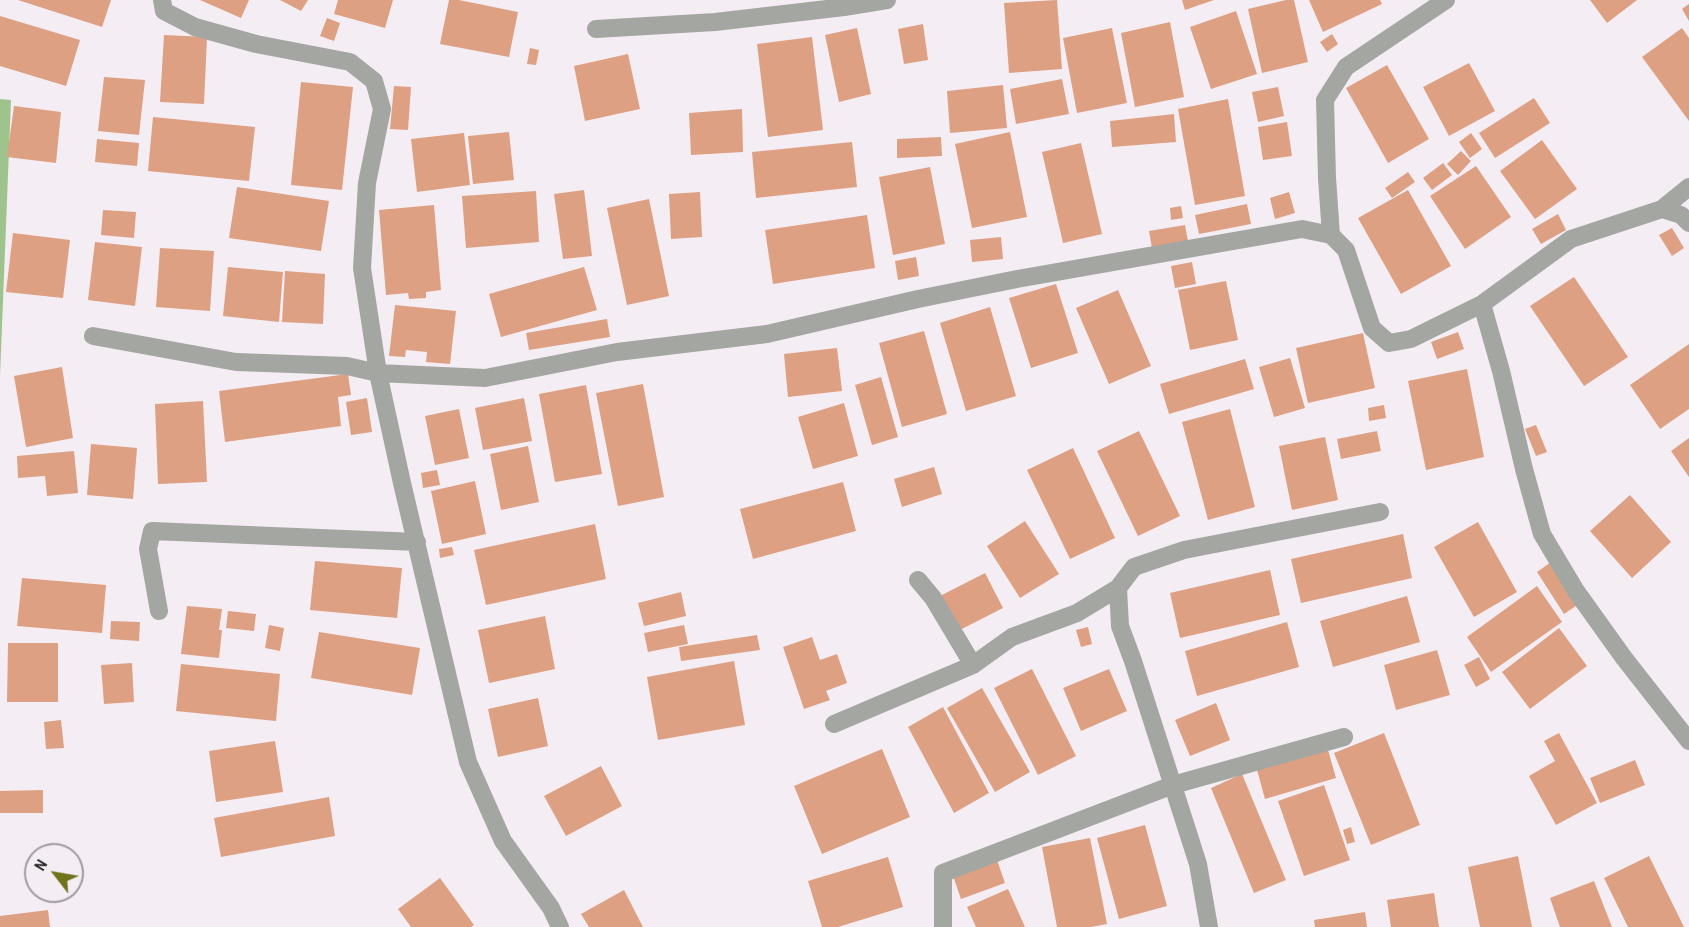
<!DOCTYPE html>
<style>
body{margin:0}
#map{position:relative;width:1689px;height:927px;overflow:hidden;background:#f5edf4;font-family:"Archivo Narrow",sans-serif}
canvas{display:block}
.north{position:absolute;left:24px;top:843px;width:60px;height:60px;box-sizing:border-box;background:#f5edf4;border:2px solid #a19ba0;border-radius:50%;rotate:301deg;font-size:16px;font-weight:700;line-height:24px;text-align:center;color:#232123}
.north::after{content:'';display:block;margin:auto;width:21px;height:27px;background:#707319;clip-path:polygon(50% 0,100% 100%,50% 72%,0 100%)}
</style>
<div id="map">
<canvas width="1689" height="927"></canvas>
<div class="north">N</div>
</div>
<script>
const g = document.querySelector('canvas').getContext('2d');
g.lineJoin = 'round';
function fillPath(path, color) {
  g.fillStyle = color;
  g.fill(path, 'evenodd');
}
function poly(rows) {
  const path = new Path2D();
  for (const r of rows) {
    path.moveTo(r[0], r[1]);
    for (let i = 2; i < r.length; i += 2) path.lineTo(r[i], r[i + 1]);
  }
  return path;
}
function trace(path, color, width, dash) {
  g.strokeStyle = color;
  g.lineWidth = width;
  g.lineCap = dash ? 'butt' : 'round';
  g.setLineDash(dash || []);
  g.stroke(path);
}
const forest = poly([
 [0,99,11,100,0,376]
]);
const building = poly([
 [18,0,111,0,102,27],
 [200,0,249,0,241,18],
 [280,0,308,0,301,11],
 [338,0,393,0,385,28,334,14],
 [449,0,459,0,518,12,509,57,440,44],
 [1057,0,1062,69,1009,73,1004,3],
 [1182,0,1214,0,1185,10],
 [1286,0,1294,0,1308,62,1262,73,1248,9],
 [1309,0,1380,0,1382,4,1323,32],
 [1590,0,1637,0,1607,23],
 [1689,4,1689,21,1682,9],
 [1236,11,1257,74,1211,89,1190,27],
 [0,16,80,40,66,86,0,66],
 [327,18,340,23,334,41,320,36],
 [1170,22,1184,97,1135,107,1121,33],
 [923,24,928,60,904,64,898,29],
 [857,28,871,94,839,102,825,35],
 [1112,28,1127,103,1077,113,1063,38],
 [1682,28,1689,38,1689,121,1642,57],
 [1332,34,1338,44,1327,52,1320,42],
 [164,35,207,37,204,104,160,102],
 [812,37,823,130,768,137,757,44],
 [530,48,539,50,536,65,527,64],
 [628,54,640,109,585,121,574,66],
 [1469,63,1495,111,1449,136,1423,87],
 [1387,65,1429,139,1388,163,1346,88],
 [104,77,145,80,139,135,98,131],
 [1062,79,1069,114,1016,124,1010,89],
 [301,82,353,87,342,190,291,185],
 [1003,85,1007,128,950,133,947,91],
 [394,86,411,87,408,130,390,129],
 [1278,87,1284,116,1258,122,1252,92],
 [1534,98,1550,123,1495,158,1479,133],
 [1228,99,1245,196,1195,205,1178,109],
 [14,106,61,112,56,163,7,157],
 [742,109,743,152,691,155,689,113],
 [1174,114,1176,142,1112,147,1110,121],
 [153,117,255,127,249,181,148,171],
 [1287,122,1292,156,1263,160,1258,127],
 [509,132,514,180,473,184,468,136],
 [1010,132,1027,217,972,228,955,144],
 [464,133,470,185,417,192,411,139],
 [1471,133,1482,149,1470,158,1459,142],
 [941,137,942,156,897,158,897,139],
 [97,139,139,143,137,166,95,162],
 [1542,140,1577,189,1535,219,1500,171],
 [852,142,857,187,756,198,752,152],
 [1081,143,1102,234,1063,243,1042,152],
 [1461,151,1471,161,1458,175,1447,164],
 [1443,163,1452,175,1432,190,1423,178],
 [1476,166,1511,217,1465,249,1430,196],
 [930,167,945,244,893,255,879,177],
 [1408,172,1415,182,1392,198,1385,188],
 [237,187,329,201,321,251,229,238],
 [584,190,592,256,563,259,554,194],
 [1408,190,1451,266,1401,294,1358,218],
 [536,191,539,242,466,248,462,196],
 [700,192,702,237,671,239,669,194],
 [1289,192,1295,213,1275,219,1270,198],
 [649,199,669,296,627,305,607,208],
 [1247,204,1251,224,1199,234,1195,215],
 [434,205,441,290,426,292,426,298,409,299,408,293,386,295,379,210],
 [1181,206,1183,218,1171,220,1170,208],
 [103,210,136,212,134,238,101,235],
 [1558,214,1566,230,1541,244,1532,229],
 [867,215,875,268,773,284,765,230],
 [1185,225,1188,241,1152,248,1149,231],
 [1672,228,1684,248,1672,256,1659,235],
 [13,233,70,240,63,298,6,292],
 [1001,237,1003,259,972,262,970,240],
 [95,242,142,247,135,306,88,300],
 [160,248,214,251,210,311,156,307],
 [916,257,919,276,898,280,895,261],
 [1192,262,1196,284,1175,288,1171,266],
 [228,267,283,272,279,322,223,316],
 [584,267,597,310,501,337,489,294],
 [285,271,325,274,323,324,282,322],
 [1574,277,1628,357,1584,386,1530,306],
 [1226,281,1238,340,1190,350,1178,290],
 [1056,284,1078,353,1031,368,1009,298],
 [1118,290,1151,366,1109,384,1076,308],
 [395,305,456,311,450,364,426,362,427,352,406,350,405,357,389,356],
 [990,307,1016,396,966,411,940,323],
 [607,319,610,337,529,350,526,333],
 [924,331,947,414,902,427,879,343],
 [1458,332,1464,349,1437,359,1431,342],
 [1363,333,1375,388,1308,403,1296,348],
 [1689,344,1689,409,1660,429,1630,385],
 [837,348,842,391,788,397,784,354],
 [1290,358,1305,408,1274,417,1259,367],
 [1245,359,1254,389,1169,414,1160,384],
 [62,367,73,438,26,447,14,376],
 [1467,369,1484,457,1426,470,1408,381],
 [348,374,351,395,338,397,341,426,225,442,219,391],
 [881,377,898,437,872,445,855,385],
 [643,384,664,497,618,506,596,393],
 [586,385,602,474,555,482,539,394],
 [367,398,372,432,351,435,346,402],
 [524,398,532,441,483,450,475,408],
 [203,401,207,482,158,484,155,404],
 [844,403,858,456,813,469,798,417],
 [1384,405,1386,418,1369,421,1368,408],
 [459,409,469,458,435,465,425,416],
 [1230,409,1255,507,1208,520,1182,422],
 [1536,425,1547,452,1536,456,1525,429],
 [1139,431,1180,516,1138,536,1097,451],
 [1377,431,1381,451,1341,459,1337,439],
 [1325,437,1338,500,1292,510,1279,446],
 [1689,438,1689,477,1671,451],
 [91,444,137,448,133,499,87,495],
 [528,446,539,502,501,510,490,454],
 [1073,448,1115,538,1070,559,1027,470],
 [74,451,78,493,47,496,45,476,18,478,17,456],
 [934,467,942,494,902,507,894,479],
 [437,470,440,485,423,488,421,473],
 [475,481,486,534,442,544,431,491],
 [843,482,856,531,753,559,740,509],
 [1630,495,1671,542,1632,578,1590,531],
 [1025,521,1059,574,1020,598,987,546],
 [1478,522,1517,592,1474,617,1434,547],
 [595,524,606,579,486,605,474,550],
 [1403,534,1412,578,1301,603,1291,559],
 [452,547,454,555,440,558,439,549],
 [315,561,402,568,397,618,310,610],
 [1551,562,1579,604,1564,614,1537,572],
 [1270,570,1280,615,1180,638,1170,593],
 [985,573,1003,608,954,633,936,598],
 [22,578,106,585,102,633,17,626],
 [1537,586,1562,622,1491,672,1467,637],
 [681,592,686,616,644,626,638,603],
 [1407,596,1420,642,1333,667,1320,621],
 [187,606,222,609,219,630,222,630,219,658,181,654],
 [228,611,256,614,254,631,226,628],
 [545,616,555,669,489,683,478,630],
 [111,621,140,622,139,641,110,639],
 [1287,622,1299,667,1197,696,1185,651],
 [269,625,284,628,280,651,265,648],
 [684,625,688,644,648,652,644,633],
 [1088,627,1092,644,1081,647,1076,630],
 [1559,628,1587,666,1530,709,1502,672],
 [319,632,420,648,412,695,311,678],
 [757,635,760,650,681,661,679,647],
 [812,637,820,660,837,654,847,683,826,691,830,700,804,709,783,647],
 [8,643,58,643,58,702,7,702],
 [1437,650,1450,695,1396,710,1384,665],
 [1479,657,1490,679,1476,687,1464,665],
 [734,661,745,725,658,740,647,677],
 [132,663,134,702,104,704,101,665],
 [181,664,280,674,276,721,176,711],
 [1032,669,1076,756,1038,775,994,688],
 [1109,669,1127,711,1081,731,1063,688],
 [982,688,1030,772,995,792,947,708],
 [538,698,548,746,498,757,488,709],
 [1216,703,1230,740,1190,756,1175,720],
 [943,707,989,793,954,813,908,727],
 [61,720,64,748,46,749,44,722],
 [1384,733,1420,825,1371,845,1334,753],
 [1559,733,1597,803,1556,825,1529,776,1555,761,1544,741],
 [275,741,283,792,216,802,209,751],
 [882,749,910,817,822,854,794,786],
 [1328,750,1336,778,1265,799,1257,770],
 [1635,760,1645,785,1600,803,1590,778],
 [601,766,622,806,566,836,544,796],
 [1242,774,1286,880,1254,893,1211,788],
 [1324,785,1350,860,1304,876,1278,801],
 [43,790,43,813,0,813,0,791],
 [329,797,335,836,221,857,214,818],
 [1145,825,1167,906,1119,919,1097,838],
 [1351,827,1355,842,1347,844,1343,830],
 [1090,838,1107,924,1091,927,1057,927,1042,847],
 [1518,856,1532,927,1480,927,1468,867],
 [1649,856,1684,927,1628,927,1604,878],
 [888,857,903,907,838,927,822,927,808,881],
 [997,860,1005,883,961,899,953,876],
 [440,878,474,925,471,927,411,927,398,909],
 [1594,881,1612,927,1560,927,1550,898],
 [1008,889,1025,927,976,927,967,907],
 [624,890,643,927,589,927,581,914],
 [1434,893,1439,927,1391,927,1387,900],
 [48,910,50,927,0,927,0,916],
 [1365,912,1367,927,1315,927,1314,920]
]);
const street = poly([
 [162,0,164,11,195,27,256,44,350,62,374,81,382,109,367,183,362,268,378,373,402,483,468,762,503,841,551,908,560,927],
 [596,29,715,22,844,7,887,0],
 [1662,209,1689,187],
 [1331,235,1327,178,1325,100,1346,67,1446,0],
 [1482,304,1501,371,1524,469,1542,534,1576,591,1624,658,1689,741],
 [93,336,236,362,347,366,378,373,485,378,617,352,767,334,918,299,1017,279,1302,229,1331,235,1346,250,1372,328,1389,343,1411,339,1482,304,1571,239,1662,209,1681,215,1689,223],
 [918,580,933,598,973,665],
 [159,611,148,549,152,531,417,542],
 [834,724,973,665,1012,637,1077,613,1118,588],
 [943,927,943,873,1173,785,1344,737],
 [1209,927,1198,864,1133,661,1120,626,1118,588,1134,567,1184,550,1380,512]
]);
fillPath(forest, '#9fc38d');
fillPath(building, '#dea082');
trace(street, '#a4a6a2', 18);
</script>
